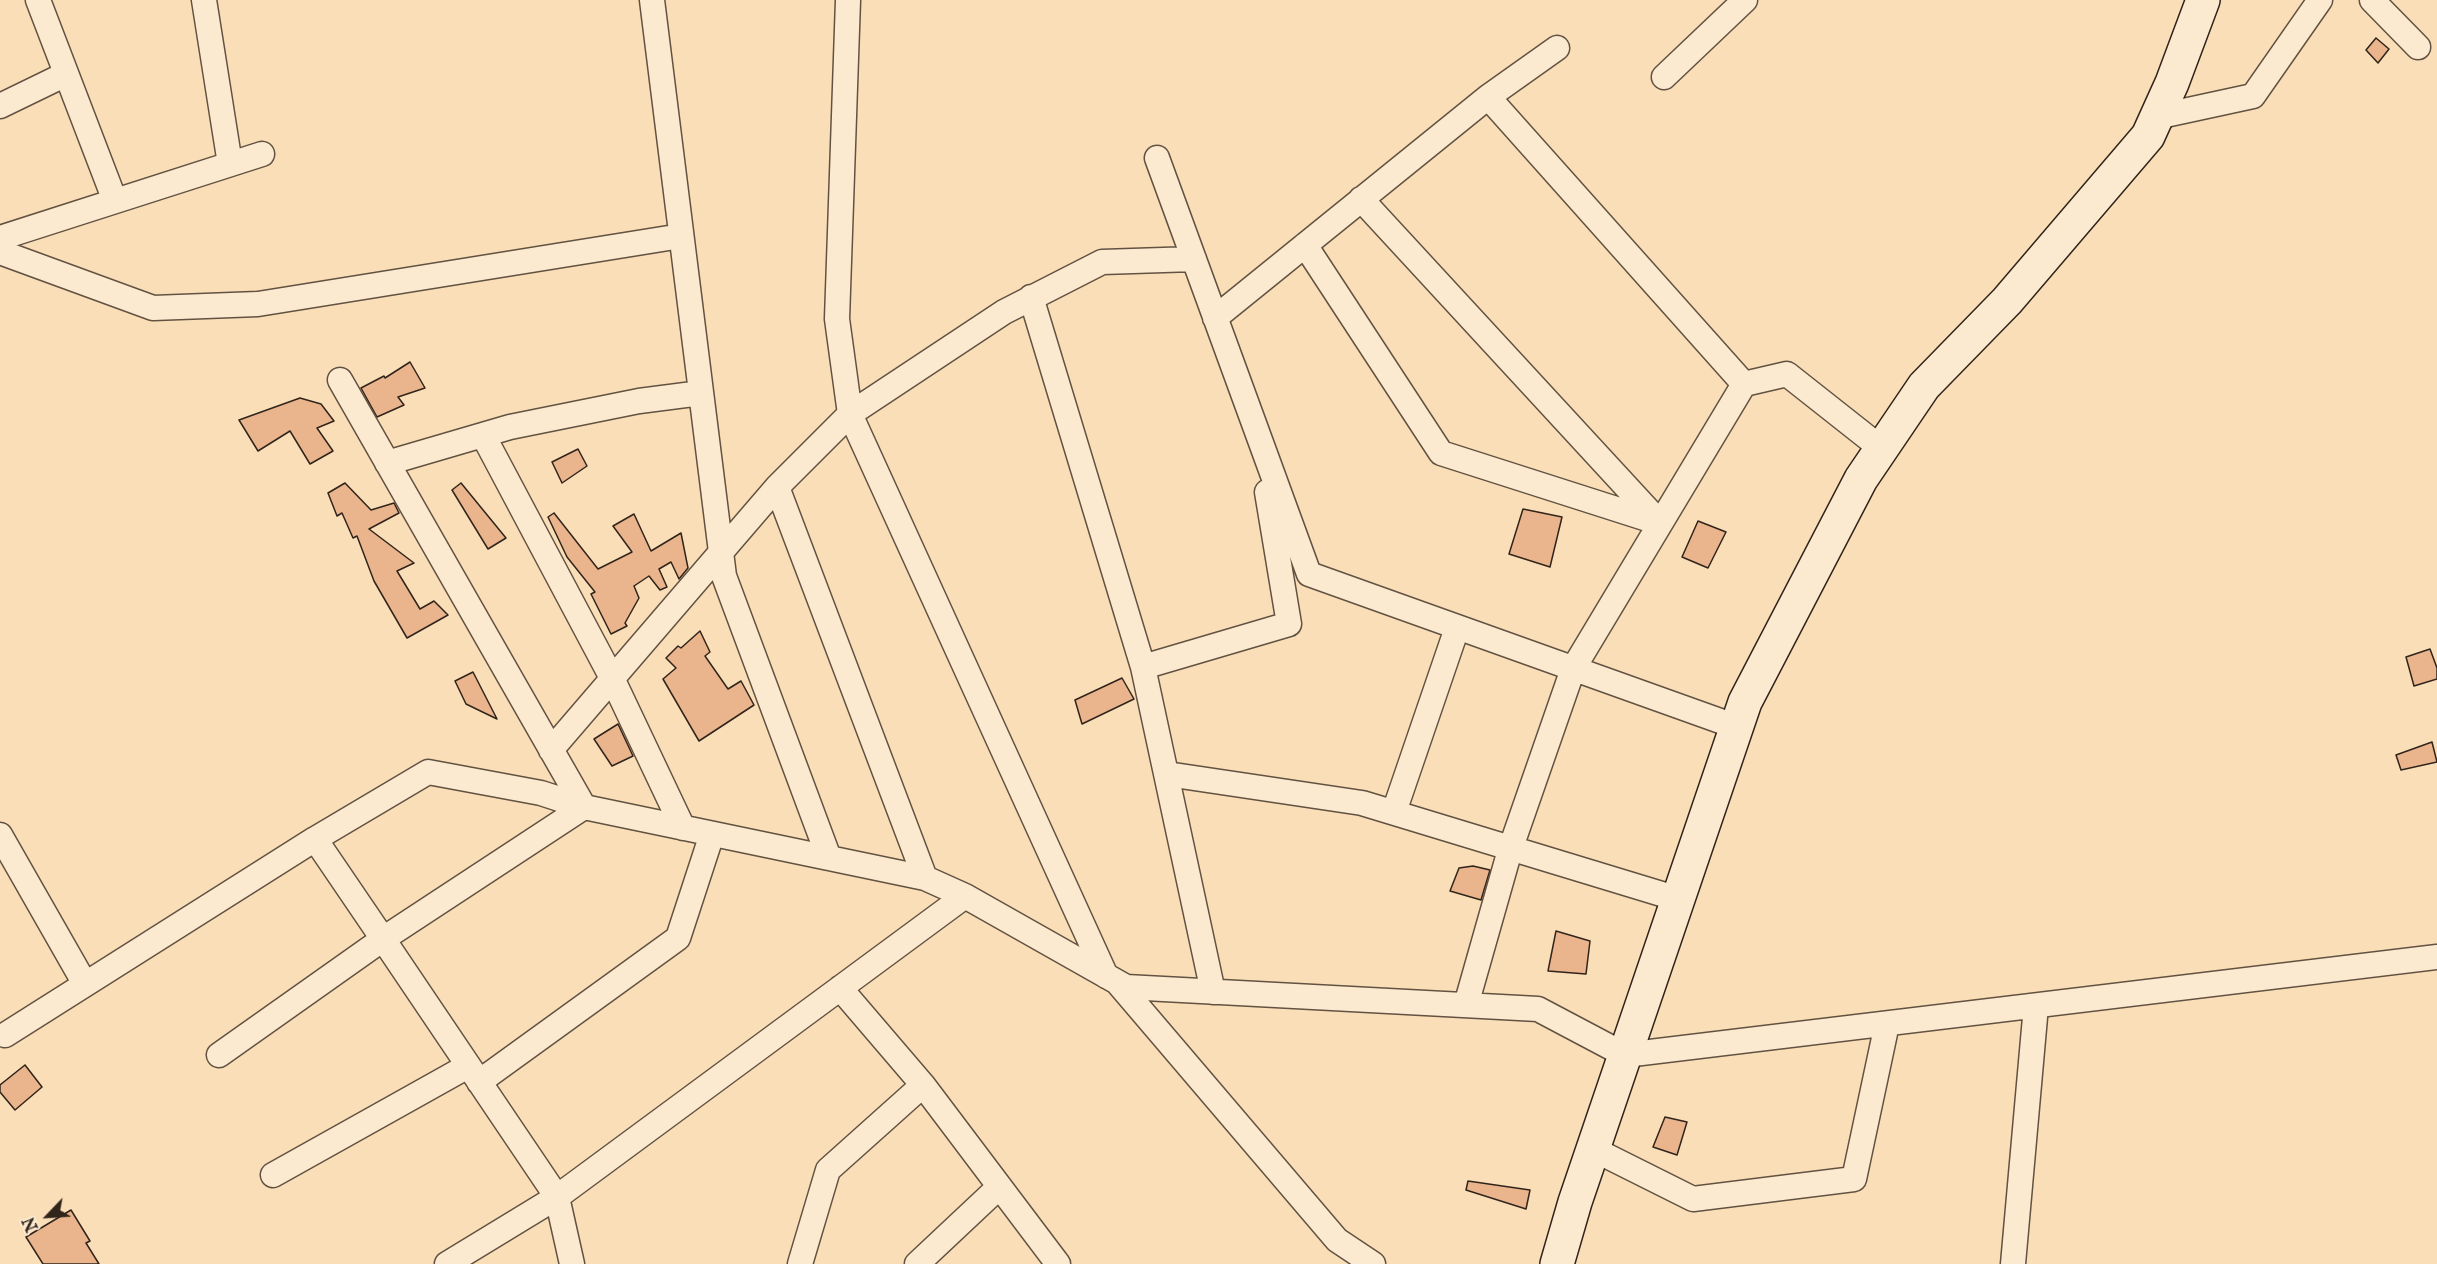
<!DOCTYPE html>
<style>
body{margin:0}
#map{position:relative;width:2437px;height:1264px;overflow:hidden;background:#fadeb7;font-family:"IM FELL English",serif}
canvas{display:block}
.north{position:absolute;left:18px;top:1186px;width:60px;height:60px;-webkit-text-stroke:4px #fcead0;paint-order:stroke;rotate:245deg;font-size:16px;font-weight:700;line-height:24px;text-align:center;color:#30241b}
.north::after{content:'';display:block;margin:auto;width:21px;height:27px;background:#30241b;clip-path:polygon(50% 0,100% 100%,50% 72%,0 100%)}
</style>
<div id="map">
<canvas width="2437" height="1264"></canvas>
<div class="north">N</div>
</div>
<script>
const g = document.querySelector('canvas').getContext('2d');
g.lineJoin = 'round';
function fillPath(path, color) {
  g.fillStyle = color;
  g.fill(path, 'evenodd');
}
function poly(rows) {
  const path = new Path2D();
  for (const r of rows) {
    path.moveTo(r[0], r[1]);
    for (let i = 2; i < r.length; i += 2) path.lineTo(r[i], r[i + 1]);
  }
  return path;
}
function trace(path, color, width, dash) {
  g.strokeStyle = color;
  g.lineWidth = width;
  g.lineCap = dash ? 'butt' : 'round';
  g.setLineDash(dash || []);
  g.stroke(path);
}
const building = poly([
 [2376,38,2389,49,2378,63,2366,50,2376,38],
 [410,362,425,388,398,397,404,405,377,417,361,388,384,376,385,378,410,362],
 [300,398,321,404,334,421,317,428,333,451,310,464,290,431,258,451,239,420,300,398],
 [578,449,587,466,562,483,552,462,578,449],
 [345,483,371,510,394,503,399,513,369,529,414,563,397,571,420,609,434,601,448,615,407,638,374,581,357,536,353,538,342,513,337,516,328,493,345,483],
 [461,483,506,538,488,549,452,490,461,483],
 [1523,509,1562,517,1550,567,1509,554,1523,509],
 [554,513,598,569,632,552,613,526,634,514,651,551,681,533,688,568,679,579,671,562,659,569,667,587,660,590,649,576,634,586,639,598,625,623,627,626,611,634,591,594,595,592,567,557,548,517,554,513],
 [1698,521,1726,532,1708,568,1682,557,1698,521],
 [700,631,710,652,705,656,728,689,741,681,754,705,699,741,663,679,676,668,666,658,678,646,681,648,700,631],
 [2430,649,2437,668,2437,679,2414,686,2406,657,2430,649],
 [473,672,497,719,466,704,455,681,473,672],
 [1122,678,1134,699,1082,724,1075,700,1122,678],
 [618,724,633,756,612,766,594,739,618,724],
 [2432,742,2437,762,2401,770,2396,755,2432,742],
 [1473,866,1490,870,1481,900,1450,891,1459,868,1473,866],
 [1556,931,1590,941,1586,974,1548,971,1556,931],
 [25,1065,42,1087,15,1110,0,1092,0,1085,25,1065],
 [1665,1117,1687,1122,1677,1155,1653,1147,1665,1117],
 [1468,1181,1530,1190,1526,1209,1466,1190,1468,1181],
 [71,1210,90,1241,86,1243,99,1264,43,1264,26,1237,71,1210]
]);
const street = poly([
 [38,0,115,201],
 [204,0,230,164],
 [652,0,724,576,829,858],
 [848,0,837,319,850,414,777,487,925,878],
 [2372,0,2418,47],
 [1664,77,1745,0],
 [1488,97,1557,48],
 [0,106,66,74],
 [2156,117,2253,96,2320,0],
 [1157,158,1309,574,1737,727],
 [1361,199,1658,521],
 [0,238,262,154],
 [1305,245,1441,453,1660,523],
 [0,252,153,308,258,304,681,236],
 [1031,297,1143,667,1213,992],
 [1215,318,1488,97,1744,384,1787,374,1882,449],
 [340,380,584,807],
 [483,435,612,678,683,828],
 [387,463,510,427,639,401,701,393],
 [1143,667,1289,624,1267,492],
 [551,750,777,487],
 [1167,774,1362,803,1678,899],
 [1394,812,1457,628],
 [0,835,85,984],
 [1106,976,850,414,1004,312,1102,262,1194,259],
 [1117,982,1337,1240,1373,1264],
 [1466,1005,1510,850,1573,669,1744,384],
 [5,1035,315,839,428,772,541,793,584,807,925,878,965,896,1126,987,1538,1009,1625,1055,2437,957],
 [219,1055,383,939,315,839],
 [479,1082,678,938,712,834],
 [923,1085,1058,1264],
 [1593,1149,1693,1199,1854,1179,1887,1024],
 [273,1175,468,1066],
 [447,1264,557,1197,383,939,584,807],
 [572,1264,557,1197,965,896],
 [800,1264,828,1170,923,1085,840,988],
 [917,1264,999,1187],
 [2013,1264,2036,1006]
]);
const secondary = poly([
 [1557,1264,1575,1202,1745,702,1861,479,1924,386,2007,301,2148,136,2172,83,2203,0]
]);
fillPath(building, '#eab48c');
trace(building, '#30241b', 1.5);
trace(street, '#625242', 27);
trace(secondary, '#30241b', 36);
trace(street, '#fcead0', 24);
trace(secondary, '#fcead0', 33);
</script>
